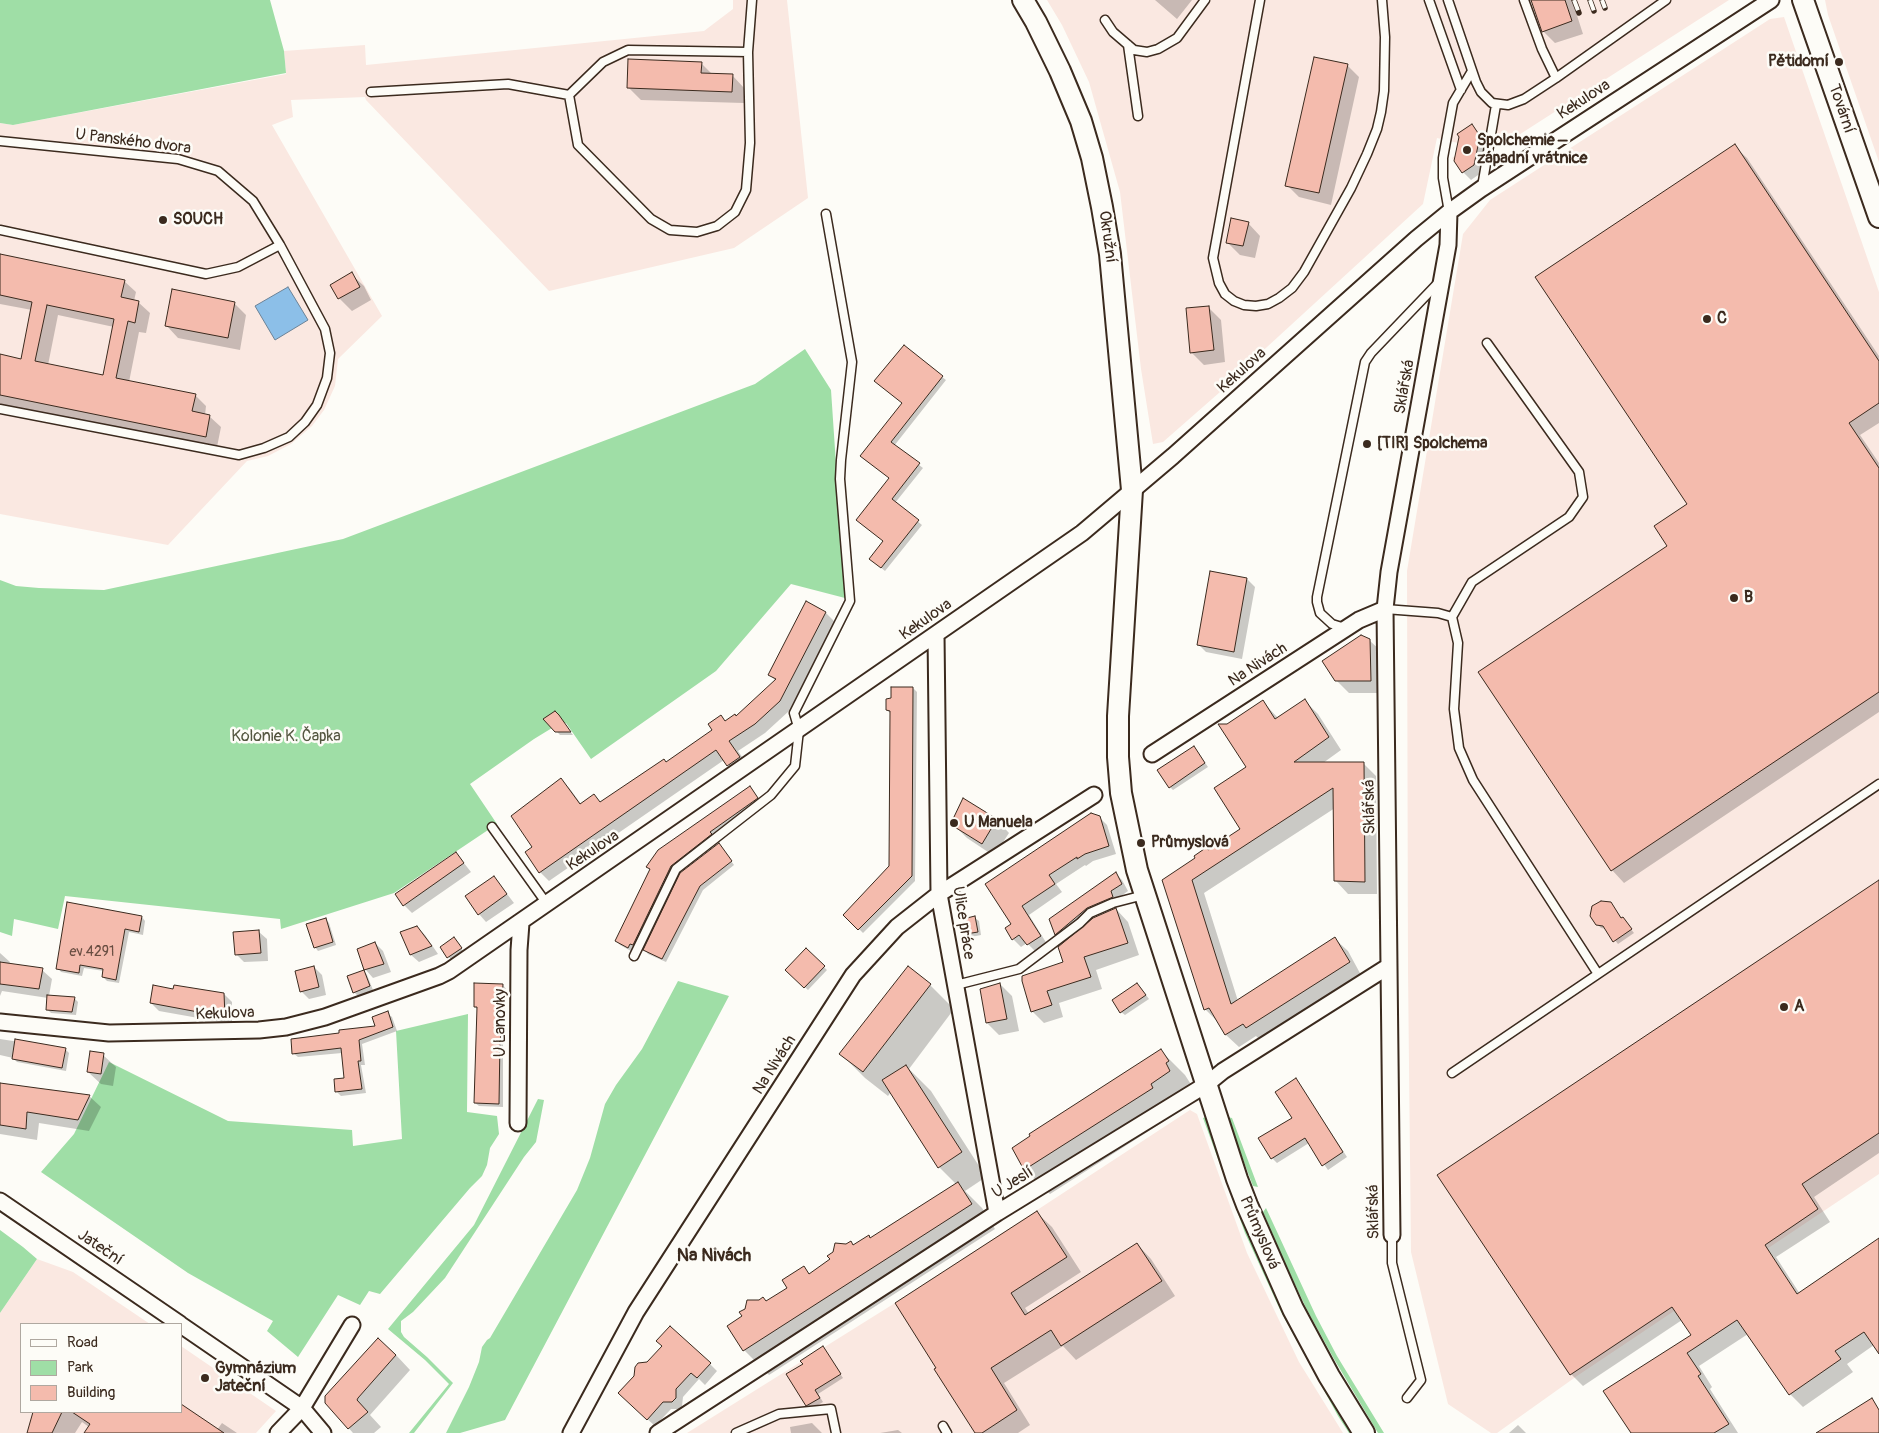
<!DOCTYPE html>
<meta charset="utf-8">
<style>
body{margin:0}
#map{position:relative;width:1879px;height:1433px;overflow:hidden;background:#fdfcf7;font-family:Pangolin,sans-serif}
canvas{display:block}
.legend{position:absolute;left:20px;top:1323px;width:162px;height:90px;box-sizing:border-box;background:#fdfcf7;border:1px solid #afa8a0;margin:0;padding:6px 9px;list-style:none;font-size:15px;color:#3b2a1e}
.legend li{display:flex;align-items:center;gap:10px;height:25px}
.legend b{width:25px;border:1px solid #afa8a0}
</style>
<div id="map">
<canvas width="1879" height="1433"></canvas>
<ul class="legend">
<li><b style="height:6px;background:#fdfcf7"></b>Road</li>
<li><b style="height:14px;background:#9fdea6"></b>Park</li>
<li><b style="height:14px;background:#f4bbad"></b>Building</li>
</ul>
</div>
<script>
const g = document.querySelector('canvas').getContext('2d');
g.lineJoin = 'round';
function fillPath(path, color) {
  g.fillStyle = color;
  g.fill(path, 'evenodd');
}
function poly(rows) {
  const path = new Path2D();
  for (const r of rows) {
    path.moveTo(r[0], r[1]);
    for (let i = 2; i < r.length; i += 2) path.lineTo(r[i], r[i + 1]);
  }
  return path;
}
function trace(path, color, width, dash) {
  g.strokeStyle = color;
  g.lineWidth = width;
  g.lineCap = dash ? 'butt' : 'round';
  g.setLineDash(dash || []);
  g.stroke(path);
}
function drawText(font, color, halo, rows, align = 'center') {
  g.font = font + ' Pangolin,sans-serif';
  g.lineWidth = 5;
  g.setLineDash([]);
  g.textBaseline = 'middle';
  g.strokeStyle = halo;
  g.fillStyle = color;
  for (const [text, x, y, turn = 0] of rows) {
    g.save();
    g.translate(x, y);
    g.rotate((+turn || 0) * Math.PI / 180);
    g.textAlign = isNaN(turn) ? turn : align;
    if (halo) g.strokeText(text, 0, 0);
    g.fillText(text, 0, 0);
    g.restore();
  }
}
const built = poly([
 [733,0,787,0,808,198,734,248,549,291,366,100,365,97,291,100,293,117,272,125,382,316,338,359,335,386,324,410,312,426,291,444,268,456,247,461,168,545,0,514,0,123,13,125,286,74,284,51,365,45,366,65,704,31,733,9],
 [1047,0,1729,0,1500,147,1478,145,1475,160,1477,163,1462,173,1452,158,1455,156,1458,143,1437,138,1423,204,1243,369,1236,370,1220,384,1220,392,1163,442,1153,444,1141,369,1120,192,1089,82,1062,25],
 [1825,0,1879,0,1879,162,1828,15],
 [1784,17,1879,292,1879,1174,1577,1376,1497,1433,1491,1433,1448,1404,1411,1252,1408,971,1407,571,1463,234,1490,200,1770,19],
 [1190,1110,1197,1114,1247,1253,1299,1362,1343,1433,687,1433,895,1303],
 [37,1259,73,1272,150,1324,21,1324,21,1412,181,1412,181,1346,276,1411,256,1433,0,1433,0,1313]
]);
const green = poly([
 [0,0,270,0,284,51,286,73,13,125,0,123],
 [805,349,831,390,845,598,791,584,716,671,591,759,566,723,552,728,534,739,470,784,497,824,394,893,281,929,280,919,65,896,58,929,14,919,12,936,0,932,0,580,16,586,39,588,104,590,343,539,755,384],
 [678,981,729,996,505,1420,460,1433,446,1433,469,1387,479,1362,482,1347,487,1340,490,1338,577,1190,590,1158,605,1104,616,1085,642,1049],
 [468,1014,467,1112,497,1116,499,1134,490,1148,487,1165,482,1176,470,1188,380,1294,369,1291,360,1305,338,1295,298,1357,267,1331,273,1321,188,1273,41,1172,74,1134,109,1062,228,1121,352,1130,353,1146,402,1139,396,1031],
 [538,1099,544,1100,536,1142,524,1157,445,1278,413,1312,401,1321,401,1332,404,1337,427,1357,453,1383,414,1433,409,1433,449,1384,425,1360,388,1329,474,1225],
 [1206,1117,1231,1184,1354,1433,1349,1433,1338,1416,1281,1312,1245,1233,1203,1118],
 [1227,1117,1232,1118,1258,1187,1253,1186],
 [1266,1208,1316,1316,1337,1356,1384,1433,1378,1433,1334,1359,1307,1310,1285,1263,1263,1212],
 [0,1230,23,1247,37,1259,0,1313]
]);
const water = poly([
 [288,287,308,320,275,340,255,306,288,287]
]);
const shadow = poly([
 [1155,0,1192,0,1177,19],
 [1533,0,1572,0,1583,34,1555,43,1543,31],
 [701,63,713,75,732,75,744,88,744,103,641,100,629,88],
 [1347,65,1359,77,1331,205,1299,197,1287,185],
 [1472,126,1487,145,1481,173,1471,180,1463,172],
 [1734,146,1747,158,1879,356,1879,423,1860,435,1879,463,1879,712,1624,883,1612,870,1668,547,1689,505],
 [1248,223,1260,236,1255,258,1240,255,1227,242],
 [0,256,124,281,136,292,134,301,138,302,150,313,146,333,139,332,129,382,195,395,206,406,205,415,209,416,221,427,217,447,0,404,0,356,22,360,32,310,0,304],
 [58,315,114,327,104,377,48,365],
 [351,274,364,286,371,300,352,311,339,298,332,285],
 [234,303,246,315,240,350,178,338,166,325],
 [1208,307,1221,320,1225,362,1204,365,1191,352],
 [942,377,946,380,894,446,923,468,895,503,922,525,885,571,874,562,884,541,891,478,865,460,903,403],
 [1247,579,1255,587,1242,659,1206,652,1198,644],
 [807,603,826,613,835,622,789,711,765,733,738,751,749,767,737,775,724,760,549,881,540,872,534,847,561,780,570,789,581,804,594,796,601,803,666,763,714,730,721,717,726,722,736,718,776,681,770,675],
 [1369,640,1382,652,1382,693,1349,693,1336,680],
 [913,688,917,692,915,881,863,933,845,915,891,867,891,714,887,710],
 [1305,701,1318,714,1341,750,1323,763,1363,763,1376,776,1377,894,1348,894,1336,881,1335,808,1204,893,1238,1001,1335,939,1348,951,1361,975,1260,1040,1256,1036,1239,1047,1226,1035,1218,1022,1205,1009,1164,880,1242,830,1248,768,1228,725,1263,702,1278,718],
 [558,716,573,735,560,735,545,719],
 [1197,751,1208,767,1173,790,1170,787],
 [750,788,761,802,675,870,637,948,634,946,631,951,620,945,616,941,651,870],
 [963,800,997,820,1009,833,994,856,967,838,954,825],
 [1099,817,1107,825,1116,854,1093,861,1086,866,1085,865,1056,884,1062,892,1029,915,1047,944,1036,952,1027,943,1021,947,1013,939,1013,924,987,884],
 [722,848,734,865,703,890,666,962,648,954,645,950],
 [456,853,471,872,412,913,404,905],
 [1115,873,1122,880,1128,891,1095,915,1062,941,1056,934,1051,919],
 [494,877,514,903,486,922,479,914],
 [1879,882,1879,1153,1814,1197,1830,1222,1776,1257,1800,1294,1879,1240,1879,1352,1874,1345,1847,1364,1853,1372,1803,1407,1790,1394,1748,1334,1699,1366,1712,1387,1710,1389,1738,1433,1633,1433,1692,1335,1682,1320,1583,1386,1571,1374],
 [1614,908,1634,933,1618,944,1606,929,1601,928,1597,924],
 [1116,909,1128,922,1139,955,1096,970,1102,989,1059,1003,1063,1017,1044,1023,1032,1011,1065,963],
 [142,917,145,921,143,935,129,932,119,983,107,981,103,977,104,971,84,968,82,976,61,972,58,968],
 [975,918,979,921,981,935,971,937,967,934],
 [325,919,329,923,336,945,318,951,315,947],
 [417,927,425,935,438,954,419,962,411,955],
 [259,932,267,939,268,961,244,962,236,954],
 [457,942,464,952,452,961,441,947],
 [375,943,383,951,391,972,373,978,366,970,358,950],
 [806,950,827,970,808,990,787,970],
 [0,953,10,962,9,964,42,970,52,979,49,996,74,998,78,1002,76,1015,51,1013,47,1009,48,998,2,991,0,996],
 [314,967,322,975,326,995,309,999,301,991],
 [364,971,367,975,373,990,358,996,354,992],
 [1000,984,1012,996,1019,1031,999,1035,987,1023],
 [503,985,506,989,503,1043,503,1107,479,1106,475,1103,478,1010,475,1007],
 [930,985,954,1009,909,1069,931,1091,986,1177,965,1191,982,1208,995,1229,769,1375,744,1350,766,1302,789,1288,803,1267,810,1274,831,1260,851,1242,854,1246,871,1239,956,1184,939,1167,891,1092,888,1096,865,1078,841,1054],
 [1141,988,1149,999,1125,1015,1121,1012],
 [174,991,224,994,232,1002,232,1024,159,1011,151,1003],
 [387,1013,392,1017,397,1031,362,1044,365,1065,361,1065,366,1093,341,1096,336,1091,346,1079,342,1053,298,1057,293,1053,340,1034,377,1027],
 [0,1039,65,1049,69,1053,66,1071,17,1062,13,1058,0,1055],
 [1161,1051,1185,1075,1192,1086,1174,1109,1177,1113,1050,1194,1025,1170,1013,1148],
 [103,1055,116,1067,113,1086,101,1084,88,1072],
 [0,1084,89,1096,101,1107,89,1131,39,1123,37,1140,0,1134],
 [1300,1085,1347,1157,1328,1170,1309,1143,1277,1163,1272,1158,1293,1118],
 [1037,1213,1052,1227,1081,1272,1025,1308,1029,1314,1137,1244,1151,1259,1175,1296,1076,1360,1063,1346,1004,1383,1030,1425,1018,1433,976,1433,938,1368],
 [823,1348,843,1378,818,1394,823,1402,811,1409,807,1405,804,1365],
 [396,1355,410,1370,370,1415,381,1427,374,1433,353,1433,326,1402],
 [710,1364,717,1371,705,1385,699,1379,683,1397,682,1406,680,1409,671,1409,655,1426,627,1401],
 [33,1412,181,1412,217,1430,222,1423,237,1433,85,1433,89,1427,82,1422,75,1433,28,1433,34,1414],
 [812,1423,822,1433,791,1433,790,1427],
 [1518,1425,1526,1433,1509,1433],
 [898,1430,902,1433,880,1433]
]);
const building = poly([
 [1531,0,1565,0,1572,21,1542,32,1531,0],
 [1314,57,1348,64,1319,193,1285,186,1314,57],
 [628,59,702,62,701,73,733,74,732,92,627,88,628,59],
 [1472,124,1480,136,1474,165,1462,173,1454,161,1459,137,1457,134,1472,124],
 [1735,144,1879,361,1879,403,1849,423,1879,468,1879,692,1611,871,1478,672,1667,546,1654,526,1687,504,1535,277,1735,144],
 [1231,218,1249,222,1243,246,1226,243,1231,218],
 [0,254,125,280,121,297,139,301,135,323,128,321,116,378,196,394,192,411,210,415,206,437,0,395,0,354,21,359,32,302,0,295,0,254],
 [47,305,114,319,103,375,35,361,47,305],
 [352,272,360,287,338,299,330,285,352,272],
 [172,289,235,302,228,338,165,326,172,289],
 [1209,306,1214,350,1190,353,1186,308,1209,306],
 [904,345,943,376,891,442,920,463,892,499,919,520,881,568,869,559,883,541,856,520,889,478,860,456,902,403,874,381,904,345],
 [1210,571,1247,578,1234,652,1197,645,1210,571],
 [806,601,826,612,780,701,755,724,729,741,740,757,727,766,716,750,539,873,525,852,532,847,511,816,561,778,580,804,594,794,600,802,664,759,666,762,712,730,708,724,721,715,725,721,735,714,736,716,776,679,768,675,806,601],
 [1361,635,1370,639,1371,681,1335,681,1322,661,1361,635],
 [891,687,913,687,912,876,858,930,843,915,889,866,890,711,886,710,886,699,891,698,891,687],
 [1305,699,1329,737,1294,762,1364,762,1365,882,1334,881,1333,788,1192,880,1231,1004,1335,937,1350,962,1246,1028,1243,1024,1225,1035,1209,1008,1204,1010,1162,880,1195,858,1194,856,1207,847,1208,850,1240,829,1214,788,1246,767,1218,724,1227,724,1263,700,1275,719,1305,699],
 [555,711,559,715,571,732,555,732,543,719,555,711],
 [1194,746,1205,763,1169,788,1157,770,1194,746],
 [750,786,758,798,710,832,712,834,671,866,633,945,630,944,628,948,615,941,650,869,646,867,658,850,750,786],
 [963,798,997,819,982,844,953,826,953,819,963,798],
 [1091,813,1100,816,1109,846,1085,854,1077,859,1077,857,1049,875,1055,884,1022,906,1041,936,1027,945,1019,935,1012,940,1005,928,1011,924,985,884,1091,813],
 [719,843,732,861,700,886,662,959,643,950,680,873,719,843],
 [456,852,464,863,403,906,395,894,456,852],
 [1116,872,1122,884,1111,891,1113,897,1087,908,1055,935,1049,919,1116,872],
 [494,876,507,894,478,915,465,896,494,876],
 [1879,880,1879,1133,1802,1184,1818,1209,1765,1245,1797,1294,1879,1238,1879,1354,1864,1332,1835,1351,1841,1359,1789,1395,1737,1320,1687,1353,1701,1374,1698,1376,1729,1424,1714,1433,1631,1433,1603,1391,1691,1335,1672,1307,1570,1375,1437,1175,1879,880],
 [1601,901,1611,902,1621,918,1623,917,1632,929,1613,942,1603,926,1596,925,1590,916,1592,906,1601,901],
 [67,902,142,916,139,932,125,929,116,980,102,977,103,969,80,965,79,973,56,969,67,902],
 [1116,908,1128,943,1084,957,1091,977,1047,991,1052,1005,1031,1012,1022,981,1022,976,1063,962,1058,947,1093,918,1116,908],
 [975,916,978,932,966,934,963,919,975,916],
 [326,918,333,942,314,948,306,924,326,918],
 [417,926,432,946,410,955,400,932,417,926],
 [259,930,261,953,235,955,233,932,259,930],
 [454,937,462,948,447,958,440,947,454,937],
 [375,942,384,964,364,970,357,949,375,942],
 [806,948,825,966,804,988,785,970,806,948],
 [0,962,43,968,39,989,0,984,0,962],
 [314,966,319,987,300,992,295,971,314,966],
 [908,966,931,984,863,1072,839,1054,908,966],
 [364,970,370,986,353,993,347,976,364,970],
 [474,983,503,984,500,1030,502,1032,500,1039,499,1104,474,1103,477,1007,474,1007,474,983],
 [1000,983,1007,1019,986,1023,980,989,1000,983],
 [1137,983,1146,995,1120,1013,1112,1000,1137,983],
 [153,985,173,989,174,985,224,993,225,1017,150,1003,153,985],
 [47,995,75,997,72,1012,46,1010,47,995],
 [388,1011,393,1027,359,1040,361,1061,358,1061,362,1089,335,1092,334,1079,344,1078,341,1048,292,1054,291,1039,339,1033,339,1030,375,1026,372,1017,388,1011],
 [15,1039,66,1048,62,1068,12,1059,15,1039],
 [1161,1049,1169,1061,1166,1063,1170,1071,1151,1084,1153,1088,1024,1170,1012,1148,1030,1136,1029,1134,1161,1049],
 [90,1051,104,1053,101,1074,87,1072,90,1051],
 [906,1065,962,1152,938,1168,882,1080,906,1065],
 [1296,1078,1343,1152,1322,1166,1305,1138,1271,1159,1258,1138,1292,1118,1275,1092,1296,1078],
 [0,1083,37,1088,90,1095,78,1120,27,1112,26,1129,0,1125,0,1083],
 [958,1182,972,1204,743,1351,727,1326,742,1316,739,1312,745,1309,747,1300,759,1300,763,1297,766,1301,787,1288,782,1280,804,1266,809,1274,830,1259,827,1256,833,1252,835,1243,846,1244,851,1241,853,1245,869,1235,870,1238,958,1182],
 [1037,1211,1067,1257,1011,1293,1025,1315,1137,1243,1162,1281,1061,1346,1051,1330,991,1368,1017,1410,982,1433,975,1433,934,1369,936,1368,895,1303,1037,1211],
 [670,1326,711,1363,697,1378,691,1373,676,1389,676,1398,672,1402,663,1402,647,1420,618,1393,634,1376,635,1367,638,1363,647,1362,662,1346,656,1341,670,1326],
 [378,1338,396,1355,358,1398,357,1400,368,1412,348,1429,325,1403,325,1396,378,1338],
 [823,1346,841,1374,815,1390,820,1398,806,1406,786,1374,803,1364,800,1361,823,1346],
 [1872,1398,1879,1410,1879,1433,1816,1433,1872,1398],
 [181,1404,224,1433,84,1433,90,1424,72,1412,181,1412,181,1404],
 [33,1412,62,1412,52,1433,27,1433,33,1412]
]);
const service = poly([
 [1260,0,1213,258,1219,283,1225,294,1234,301,1244,305,1256,306,1268,304,1279,298,1292,288,1304,272,1351,188,1367,154,1377,129,1381,112,1384,91,1385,37,1382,0],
 [1429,0,1461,90],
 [1448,0,1476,82,1481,92,1492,103,1508,105,1524,99,1556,78],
 [1524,0,1542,49,1556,78,1666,0],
 [1105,20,1113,32,1134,50,1147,52,1158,49,1177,38,1205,0],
 [1128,45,1138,116],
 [748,52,628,50,603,62,569,95,578,145,651,219,670,230,697,232,717,226,735,212,746,190,750,143,748,52,752,0],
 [371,92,508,84,569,95],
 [0,141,178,159,218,171,253,201,280,245,325,329,330,353,327,378,317,405,305,422,289,437,264,448,239,455,0,409],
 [1482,187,1496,105],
 [1449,212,1443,178,1443,158,1453,103,1472,71],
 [0,230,206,274,238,267,280,245],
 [1385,609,1438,613,1452,617,1458,643,1454,709,1459,748,1473,780,1598,974,1879,784],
 [1452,617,1472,582,1569,517,1583,497,1579,472,1487,343],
 [1345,628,1332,624,1320,613,1317,602,1317,597,1365,362,1371,353,1438,283],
 [492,827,547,904],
 [634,956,676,869,771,795,795,766,799,730,794,713,850,601,840,479,841,460,852,362,826,214],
 [956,985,1019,969,1080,923,1090,913,1113,903,1144,895],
 [1452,1073,1598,974],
 [1392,1235,1392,1263,1421,1380,1407,1398],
 [943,1426,947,1433],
 [736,1433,779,1414,831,1409,836,1433]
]);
const minor = poly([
 [936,634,939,894,997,1213],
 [1152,754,1359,620,1385,609],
 [0,1022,109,1033,259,1030,286,1027,325,1017,439,976,449,971,1082,533,1173,456,1416,239,1449,212,1481,189,1771,0],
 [518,1123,519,950,521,923],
 [0,1201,180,1324],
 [1392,1235,1385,609,1389,572,1448,245,1449,212],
 [181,1325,302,1408,323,1433],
 [278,1433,302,1408,352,1325],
 [571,1433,636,1312,853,975,897,927,939,894,1094,795],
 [658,1433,997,1213,1207,1084,1223,1071,1389,966]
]);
const tertiary = poly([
 [1023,0,1036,22,1060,71,1081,121,1092,158,1102,207,1110,254,1132,490,1118,716,1118,757,1121,793,1137,870,1237,1179,1247,1205,1293,1309,1329,1376,1364,1433],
 [1803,0,1879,217]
]);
const rail = poly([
 [1574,0,1579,13],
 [1590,0,1594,11],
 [1602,0,1605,8]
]);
const markers = [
 [1839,62,5,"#3b2a1e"],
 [1467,150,5,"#3b2a1e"],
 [163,220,5,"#3b2a1e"],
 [1707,319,5,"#3b2a1e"],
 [1367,444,5,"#3b2a1e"],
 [1734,598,5,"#3b2a1e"],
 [954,823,5,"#3b2a1e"],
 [1141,843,5,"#3b2a1e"],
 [1784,1007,5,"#3b2a1e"],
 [205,1378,5,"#3b2a1e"]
];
const numberNames = [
 ["ev.4291",92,952]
];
const poiNames = [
 ["Pětidomí",1829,62,"right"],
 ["Spolchemie –",1477,141],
 ["západní vrátnice",1477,159],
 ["SOUCH",173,220],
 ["C",1717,319],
 ["[TIR] Spolchema",1377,444],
 ["B",1744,598],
 ["U Manuela",964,823],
 ["Průmyslová",1151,843],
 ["A",1794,1007],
 ["Gymnázium",215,1369],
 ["Jateční",215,1387]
];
const streetNames = [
 ["Kekulova",1584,100,-33],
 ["Tovární",1841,109,71],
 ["U Panského dvora",133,142,7],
 ["Okružní",1107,237,82],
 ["Kekulova",1242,371,-42],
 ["Sklářská",1405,387,-80],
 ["Kekulova",926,620,-35],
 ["Na Nivách",1258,665,-33],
 ["Sklářská",1370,807,-91],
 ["Kekulova",593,851,-34],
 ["Ulice práce",963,923,81],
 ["Kekulova",225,1014,-2],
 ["U Lanovky",501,1023,-90],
 ["Na Nivách",775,1065,-58],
 ["U Jeslí",1013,1183,-32],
 ["Sklářská",1374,1212,-91],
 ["Průmyslová",1259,1233,67],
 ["Jateční",100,1248,34]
];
const parkNames = [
 ["Kolonie K. Čapka",286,737]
];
const neighbourhoodNames = [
 ["Na Nivách",714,1256]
];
fillPath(built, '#fae8e1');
fillPath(green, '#9fdea6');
fillPath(water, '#8cbfe8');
trace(water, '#6c8397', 1);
fillPath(shadow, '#0003');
fillPath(building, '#f4bbad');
trace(building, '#3b2a1e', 1);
trace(service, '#3b2a1e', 11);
trace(minor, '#3b2a1e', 19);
trace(tertiary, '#3b2a1e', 24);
trace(service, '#fdfcf7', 8);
trace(minor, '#fdfcf7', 15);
trace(tertiary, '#fdfcf7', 20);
trace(rail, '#3b2a1e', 5.5);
trace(rail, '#fdfcf7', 4, [11]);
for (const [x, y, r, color] of markers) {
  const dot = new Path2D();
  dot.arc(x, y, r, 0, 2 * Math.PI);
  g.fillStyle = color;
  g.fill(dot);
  trace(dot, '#fdfcf7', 2);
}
drawText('14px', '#694e42', null, numberNames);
drawText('bold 16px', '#3b2a1e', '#fdfcf7', poiNames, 'left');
drawText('16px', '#3b2a1e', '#fdfcf7', streetNames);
drawText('16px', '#545740', '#fdfcf7', parkNames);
drawText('bold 18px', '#3b2a1e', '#fdfcf7', neighbourhoodNames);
</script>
